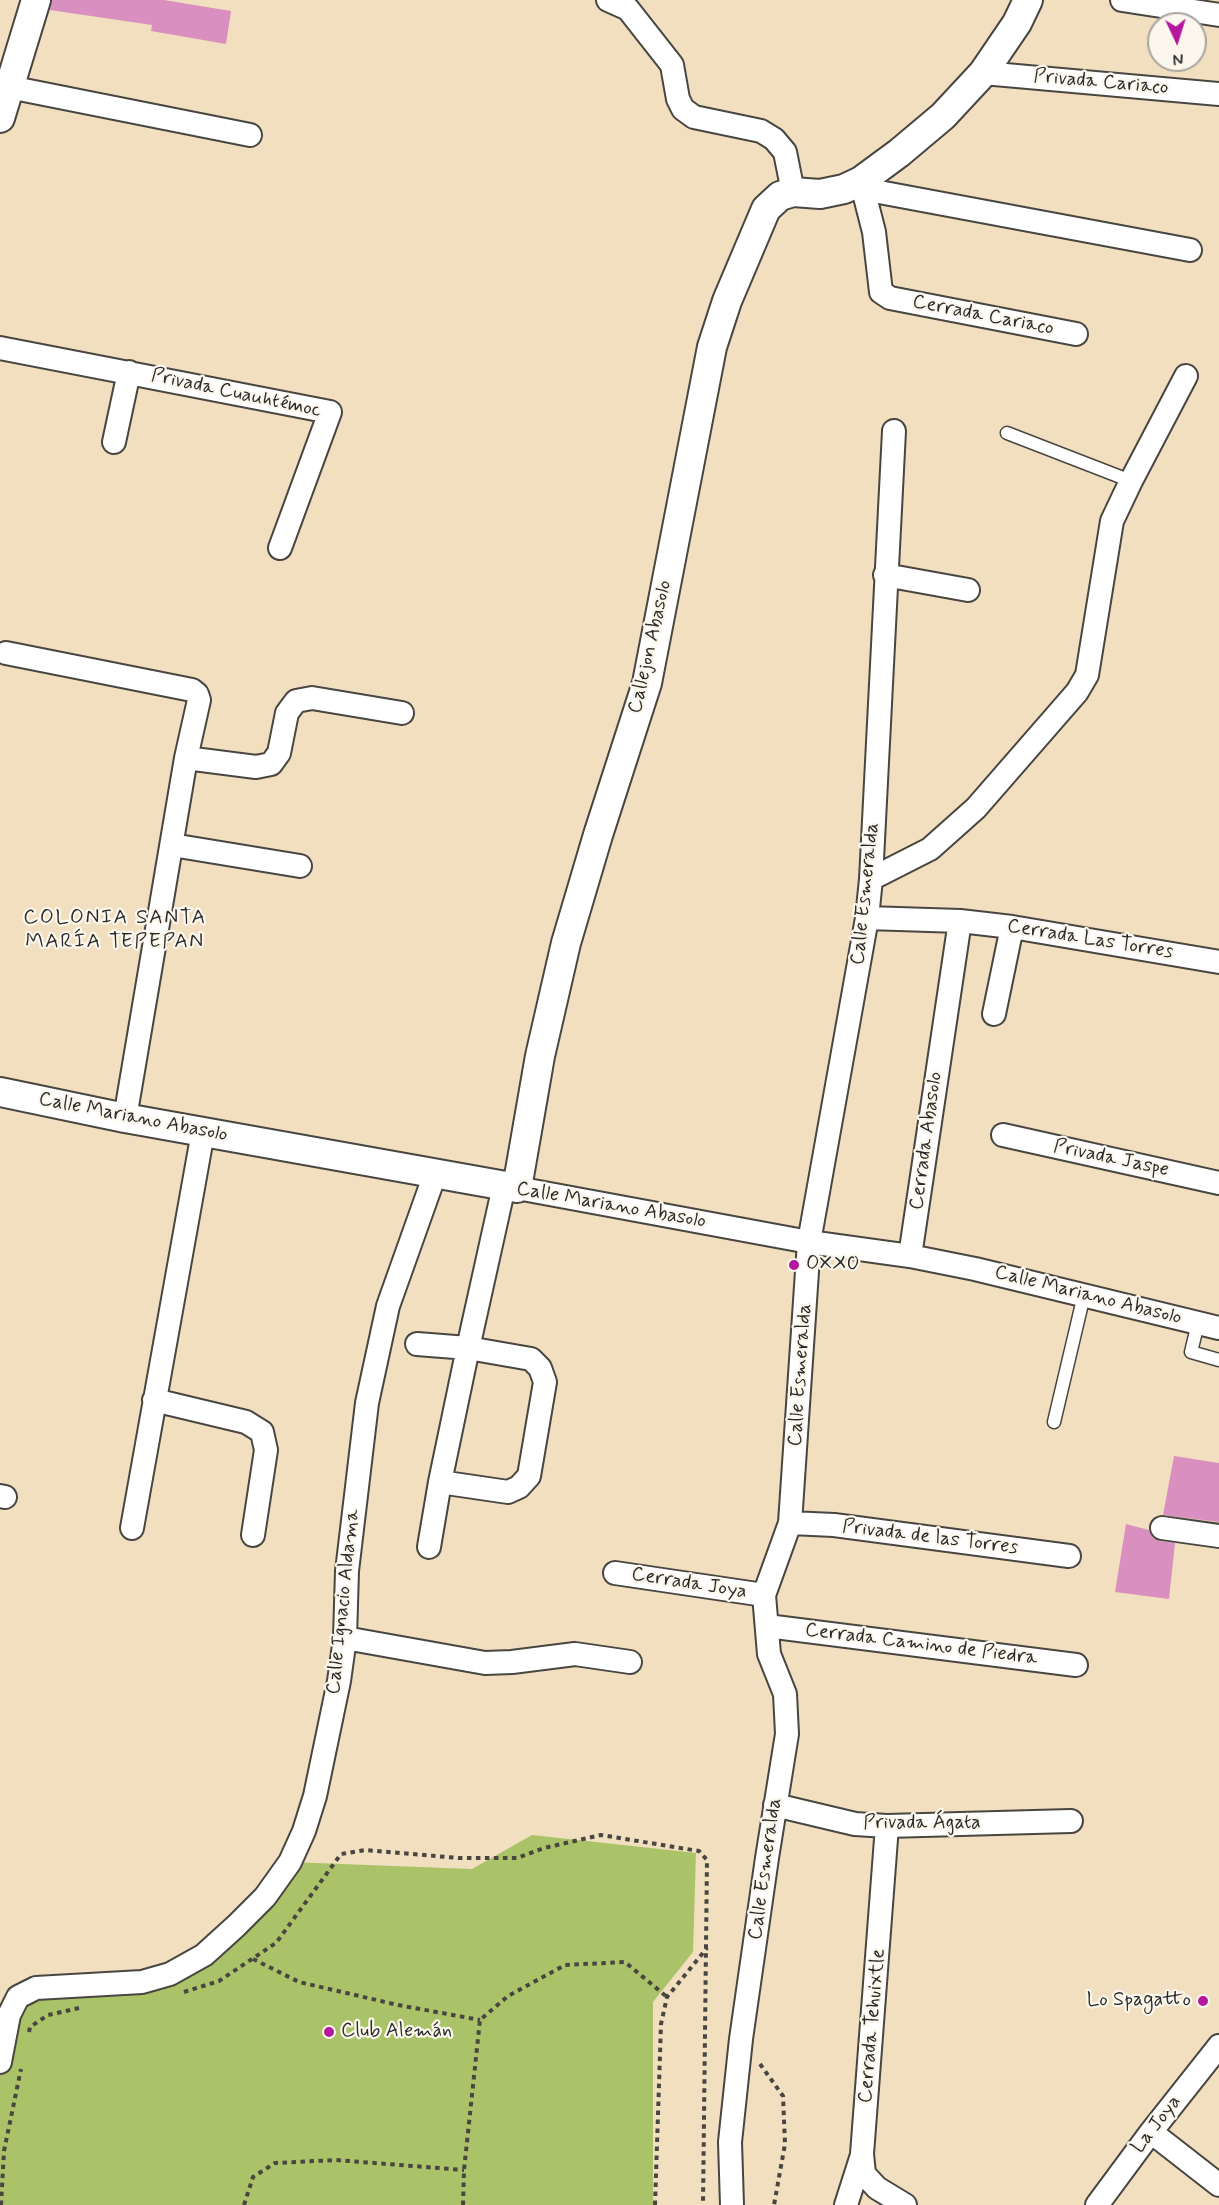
<!DOCTYPE html>
<meta charset="utf-8">
<style>
body{margin:0}
#map{position:relative;width:1219px;height:2205px;overflow:hidden;background:#f1dfbf;font-family:Mynerve,sans-serif}
canvas{display:block}
.north{position:absolute;left:1147px;top:12px;width:60px;height:60px;box-sizing:border-box;background:#fbf7ec;border:2px solid #a8a59f;border-radius:50%;rotate:176deg;font-size:16px;font-weight:700;line-height:24px;text-align:center;color:#2b2b2b}
.north::after{content:'';display:block;margin:auto;width:21px;height:27px;background:#b5179e;clip-path:polygon(50% 0,100% 100%,50% 72%,0 100%)}
</style>
<div id="map">
<canvas width="1219" height="2205"></canvas>
<div class="north">N</div>
</div>
<script>
const g = document.querySelector('canvas').getContext('2d');
g.lineJoin = 'round';
function fillPath(path, color) {
  g.fillStyle = color;
  g.fill(path, 'evenodd');
}
function poly(rows) {
  const path = new Path2D();
  for (const r of rows) {
    path.moveTo(r[0], r[1]);
    for (let i = 2; i < r.length; i += 2) path.lineTo(r[i], r[i + 1]);
  }
  return path;
}
function trace(path, color, width, dash) {
  g.strokeStyle = color;
  g.lineWidth = width;
  g.lineCap = dash ? 'butt' : 'round';
  g.setLineDash(dash || []);
  g.stroke(path);
}
function drawText(font, color, halo, rows, align = 'center') {
  g.font = font + ' Mynerve,sans-serif';
  g.lineWidth = 4.5;
  g.setLineDash([]);
  g.textBaseline = 'middle';
  g.strokeStyle = halo;
  g.fillStyle = color;
  for (const [text, x, y, turn = 0] of rows) {
    g.save();
    g.translate(x, y);
    g.rotate((+turn || 0) * Math.PI / 180);
    g.textAlign = isNaN(turn) ? turn : align;
    if (halo) g.strokeText(text, 0, 0);
    g.fillText(text, 0, 0);
    g.restore();
  }
}
const green = poly([
 [532,1835,696,1853,693,1952,653,2002,653,2205,0,2205,0,2062,18,1997,170,1974,290,1862,472,1869]
]);
const building = poly([
 [52,0,164,0,231,11,226,44,151,31,152,25,50,10],
 [1174,1456,1219,1463,1219,1522,1163,1515],
 [1126,1524,1149,1530,1153,1538,1160,1541,1175,1543,1169,1599,1115,1592]
]);
const path = poly([
 [253,1959,299,1982,398,2005,480,2020],
 [184,1992,219,1981,276,1943,341,1854,365,1850,459,1858,517,1858,544,1848,601,1835,699,1851,707,1860,703,2205],
 [29,2032,30,2027,48,2015,79,2008],
 [760,2064,783,2096,785,2144,774,2205],
 [1,2205,4,2151,21,2069],
 [244,2205,253,2177,275,2163,336,2160,464,2170],
 [463,2205,464,2170,480,2020,508,1996,565,1965,625,1962,667,1997],
 [655,2205,661,2024,667,1997,707,1948]
]);
const service = poly([
 [1007,433,1131,481],
 [1198,1323,1191,1352,1219,1360],
 [1054,1422,1084,1295]
]);
const minor = poly([
 [608,0,628,9,672,65,678,99,683,109,694,117,761,131,774,139,785,152,793,192],
 [1122,0,1219,15],
 [983,73,1219,94],
 [9,87,250,135],
 [861,181,874,232,881,292,890,298,1076,334],
 [863,189,1190,250],
 [0,348,330,412,280,548],
 [114,442,129,372],
 [885,575,968,590],
 [6,653,192,690,197,694,199,700,186,758],
 [172,845,300,866],
 [871,879,930,849,976,808,1077,692,1087,675,1112,521,1131,481,1186,376],
 [867,918,960,921,1012,927,1219,962],
 [994,1014,1012,927],
 [125,1118,186,758,256,767,271,764,279,753,287,713,296,701,312,698,402,713],
 [1003,1135,1219,1183],
 [517,1188,809,1242,910,1256,975,1269,1219,1328],
 [910,1256,960,921],
 [417,1344,468,1348,531,1359,540,1368,545,1382,529,1476,519,1487,508,1492,440,1482],
 [154,1400,246,1422,262,1432,266,1450,253,1535],
 [0,1496,5,1497],
 [790,1523,834,1525,1069,1556],
 [132,1528,203,1132],
 [1162,1528,1219,1536],
 [429,1547,440,1482,468,1348,504,1186],
 [615,1573,764,1595],
 [767,1626,1076,1665],
 [345,1638,485,1663,512,1662,575,1654,630,1662],
 [775,1805,855,1824,887,1826,1071,1821],
 [887,1826,862,2154,864,2174,877,2188,905,2205],
 [0,2062,9,2015,18,1997,36,1988,142,1982,170,1974,204,1955,236,1926,265,1897,290,1862,304,1831,315,1796,339,1681,345,1638,347,1571,367,1403,388,1306,435,1174],
 [1151,2132,1219,2185],
 [732,2205,730,2142,741,2039,767,1858,787,1734,785,1694,769,1654,764,1595,790,1523,809,1242,867,918,871,879,894,431],
 [846,2205,862,2155],
 [1097,2205,1151,2132,1219,2046]
]);
const tertiary = poly([
 [0,118,36,0],
 [0,1092,125,1118,517,1188,540,1056,566,943,598,835,647,683,712,347,727,301,766,209,780,196,793,192,820,194,844,189,861,181,899,153,943,116,983,73,1017,23,1028,0]
]);
const markers = [
 [794,1265,6,"#b5179e"],
 [1203,2001,6,"#b5179e"],
 [329,2032,6,"#b5179e"]
];
const streetNames = [
 ["Privada Cariaco",1101,83,5],
 ["Cerrada Cariaco",983,316,11],
 ["Privada Cuauhtémoc",236,394,12],
 ["Callejon Abasolo",651,647,-77],
 ["Calle Esmeralda",866,894,-84],
 ["Cerrada Las Torres",1090,940,9],
 ["Calle Mariano Abasolo",133,1118,11],
 ["Cerrada Abasolo",927,1141,-82],
 ["Privada Jaspe",1111,1159,12],
 ["Calle Mariano Abasolo",611,1206,10],
 ["Calle Mariano Abasolo",1088,1296,14],
 ["Calle Esmeralda",801,1375,-86],
 ["Privada de las Torres",930,1538,7],
 ["Cerrada Joya",689,1584,9],
 ["Calle Ignacio Aldama",344,1602,-84],
 ["Cerrada Camino de Piedra",921,1645,7],
 ["Privada Ágata",922,1824],
 ["Calle Esmeralda",766,1869,-82],
 ["Cerrada Tehuixtle",873,2026,-85],
 ["La Joya",1157,2125,-52]
];
const poiNames = [
 ["OXXO",806,1265],
 ["Lo Spagatto",1191,2001,"right"],
 ["Club Alemán",341,2032]
];
const neighbourhoodNames = [
 ["COLONIA SANTA",115,919],
 ["MARÍA TEPEPAN",115,943]
];
fillPath(green, '#abc368');
fillPath(building, '#d990c0');
trace(service, '#494641', 15);
trace(minor, '#494641', 26);
trace(tertiary, '#494641', 32);
trace(path, '#494641', 4, [4.5, 4.5]);
trace(service, '#fff', 12);
trace(minor, '#fff', 22);
trace(tertiary, '#fff', 28);
for (const [x, y, r, color] of markers) {
  const dot = new Path2D();
  dot.arc(x, y, r, 0, 2 * Math.PI);
  g.fillStyle = color;
  g.fill(dot);
  trace(dot, '#fbf7ec', 2);
}
drawText('20px', '#2b2b2b', '#fbf7ec', streetNames);
drawText('20px', '#2b2b2b', '#fbf7ec', poiNames, 'left');
g.letterSpacing = '1.5px';
drawText('21px', '#2b2b2b', '#fbf7ec', neighbourhoodNames);
g.letterSpacing = '0px';
</script>
